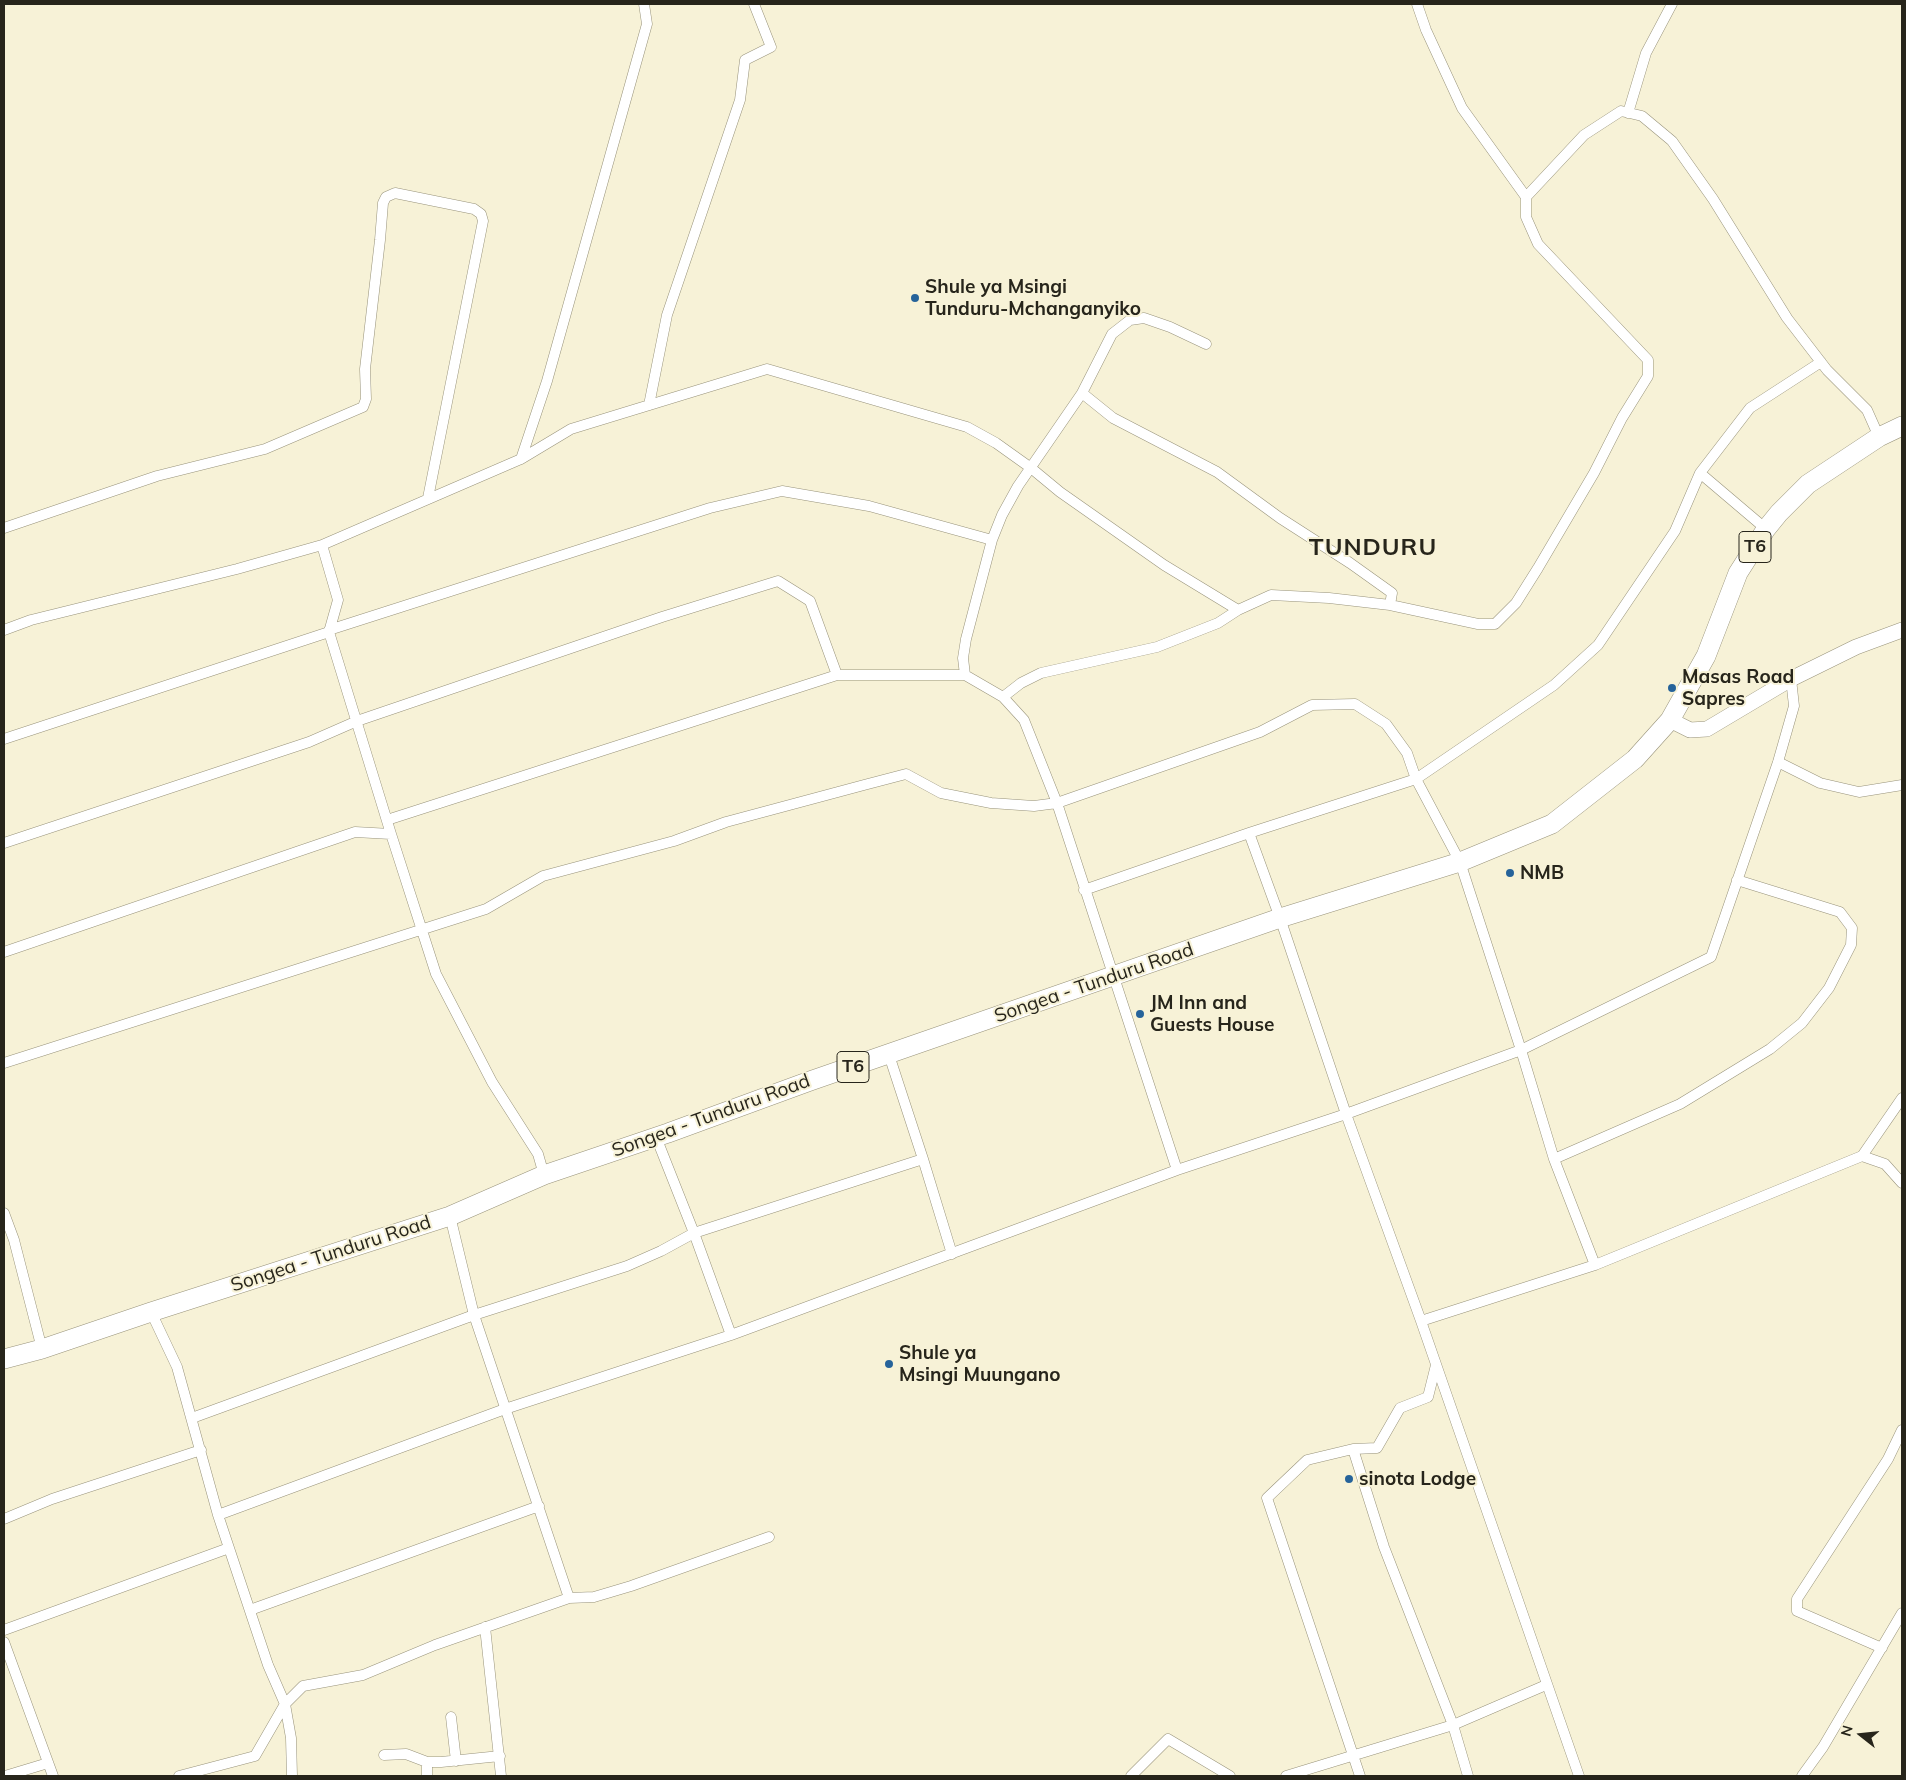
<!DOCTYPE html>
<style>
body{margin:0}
#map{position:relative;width:1906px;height:1780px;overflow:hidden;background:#f7f2d7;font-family:Mulish,sans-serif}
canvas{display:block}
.frame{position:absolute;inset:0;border:5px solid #27251b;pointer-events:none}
.north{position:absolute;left:1836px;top:1710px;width:50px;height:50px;-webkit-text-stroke:4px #f7f2d7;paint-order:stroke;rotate:286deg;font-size:14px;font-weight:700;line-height:20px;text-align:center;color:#27251b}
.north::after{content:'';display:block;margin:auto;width:18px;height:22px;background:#27251b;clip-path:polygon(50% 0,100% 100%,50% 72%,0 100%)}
</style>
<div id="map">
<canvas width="1906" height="1780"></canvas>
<div class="frame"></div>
<div class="north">N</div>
</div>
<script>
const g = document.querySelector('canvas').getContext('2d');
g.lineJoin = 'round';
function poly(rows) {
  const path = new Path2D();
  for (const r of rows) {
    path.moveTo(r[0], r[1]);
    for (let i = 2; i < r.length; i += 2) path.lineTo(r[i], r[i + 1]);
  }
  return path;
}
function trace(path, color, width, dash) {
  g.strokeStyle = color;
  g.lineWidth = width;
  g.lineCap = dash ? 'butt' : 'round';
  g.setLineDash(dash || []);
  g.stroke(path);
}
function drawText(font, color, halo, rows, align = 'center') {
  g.font = font + ' Mulish,sans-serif';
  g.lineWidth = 4;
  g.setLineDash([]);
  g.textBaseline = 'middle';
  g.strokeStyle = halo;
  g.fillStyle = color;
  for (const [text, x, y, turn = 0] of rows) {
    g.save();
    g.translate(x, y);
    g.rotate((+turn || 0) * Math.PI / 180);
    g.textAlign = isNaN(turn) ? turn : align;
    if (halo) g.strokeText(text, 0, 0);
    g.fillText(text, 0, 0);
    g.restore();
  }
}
const street = poly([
 [1417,4,1426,30,1462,108,1526,197],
 [1628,113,1646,53,1672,4],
 [1082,393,1113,418,1217,472,1280,518,1350,563,1392,593,1390,605],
 [649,405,667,315,740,100,745,60,771,47,754,4],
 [521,459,547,381,647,24,644,4],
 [1700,473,1766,529],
 [4,528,157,476,265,449,363,407,366,399,365,369,380,240,383,203,386,197,395,193,474,209,481,214,483,221,428,498],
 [322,545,338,600,329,632,391,834,436,974,492,1082,538,1154,544,1175],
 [4,630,31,620,237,569,322,545,521,459,571,429,767,369,967,427,996,443,1031,468,1060,492,1164,565,1238,610],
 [329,630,710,508,782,491,869,506,992,540],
 [1003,697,1021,683,1041,673,1157,647,1218,623,1238,610,1271,595,1329,598,1390,605,1478,624,1495,624,1516,603,1538,568,1594,473,1622,418,1648,376,1648,360,1538,244,1526,217,1526,197,1584,135,1621,111,1642,116,1672,141,1713,199,1787,318,1827,370,1867,410,1879,437],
 [4,739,329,632],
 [1778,762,1820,783,1859,792,1902,785],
 [387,820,837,675,965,675],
 [1249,833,1280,918,1346,1114,1421,1321,1579,1776],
 [4,843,309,742,357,721,662,617,778,581,810,601,837,675],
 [1084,890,1249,833,1416,779,1554,685,1598,645,1675,531,1700,473,1750,408,1821,362],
 [4,952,355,832,391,834],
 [889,1055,923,1159,952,1254],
 [4,1063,486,909,543,876,674,841,726,822,864,785,906,774,941,793,991,803,1034,806,1057,803,1260,732,1312,705,1355,704,1386,724,1407,753,1416,779,1460,862,1521,1050,1554,1159,1595,1265],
 [656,1137,694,1233,731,1335],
 [1862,1156,1902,1098],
 [1554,1159,1680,1104,1770,1049,1802,1023,1829,988,1851,945,1852,928,1840,912,1737,880],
 [1177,1170,1057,803,1024,720,1003,697,965,675,963,658,966,639,992,540,1002,515,1018,486,1082,393,1112,334,1130,320,1144,318,1170,327,1206,344],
 [4,1213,14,1240,42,1349],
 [450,1216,474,1315,569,1598],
 [151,1312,177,1367,218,1515,268,1665,285,1704,291,1738,292,1776],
 [1421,1321,1595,1265,1862,1156,1885,1164,1902,1183],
 [192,1418,474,1315,627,1266,661,1251,694,1233,923,1159],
 [1353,1449,1384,1547,1453,1725,1468,1776],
 [218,1515,505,1409,731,1335,1177,1170,1346,1114,1521,1050,1711,957,1778,762,1794,706,1791,679],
 [4,1519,52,1499,201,1450],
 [250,1610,539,1506],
 [485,1627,501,1776],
 [4,1630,229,1548],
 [4,1642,53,1776],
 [1882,1648,1797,1611,1797,1599,1888,1459,1902,1430],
 [451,1717,456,1761],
 [384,1755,406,1754,427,1762,441,1762,500,1756],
 [5,1776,48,1763],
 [179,1776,255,1756,285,1704,303,1686,363,1675,435,1645,569,1598,594,1597,631,1586,769,1537],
 [427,1776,427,1762],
 [1131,1776,1168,1739,1230,1776],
 [1286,1776,1453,1725,1546,1685],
 [1360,1776,1267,1498,1307,1460,1353,1449,1377,1448,1400,1408,1428,1397,1436,1365],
 [1802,1776,1823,1747,1902,1613]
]);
const secondary = poly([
 [1670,720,1690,730,1707,729,1791,679,1856,647,1902,630]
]);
const highway = poly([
 [4,1359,42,1349,151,1312,450,1216,544,1175,668,1133,810,1081,1280,918,1460,862,1552,824,1635,759,1670,720,1706,656,1738,573,1766,529,1779,513,1808,484,1879,437,1902,426]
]);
const markers = [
 [915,298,5,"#26639a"],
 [1672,688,5,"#26639a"],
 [1510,873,5,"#26639a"],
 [1140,1014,5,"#26639a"],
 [889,1364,5,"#26639a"],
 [1349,1479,5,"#26639a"]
];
const shields = [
 [1755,547,32],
 [853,1067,32]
];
const shieldNames = [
 ["T6",1755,547],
 ["T6",853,1067]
];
const poiNames = [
 ["Shule ya Msingi",925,287],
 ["Tunduru-Mchanganyiko",925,309],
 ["Masas Road",1682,677],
 ["Sapres",1682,699],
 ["NMB",1520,873],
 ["JM Inn and",1150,1003],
 ["Guests House",1150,1025],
 ["Shule ya",899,1353],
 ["Msingi Muungano",899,1375],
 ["sinota Lodge",1359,1479]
];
const streetNames = [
 ["Songea - Tunduru Road",1094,983,-19],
 ["Songea - Tunduru Road",711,1116,-20],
 ["Songea - Tunduru Road",331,1254,-18]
];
const districtNames = [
 ["TUNDURU",1373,548]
];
trace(street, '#98937b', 11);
trace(secondary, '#98937b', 16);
trace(highway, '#98937b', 20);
trace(street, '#fff', 10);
trace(secondary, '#fff', 15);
trace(highway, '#fff', 19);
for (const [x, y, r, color] of markers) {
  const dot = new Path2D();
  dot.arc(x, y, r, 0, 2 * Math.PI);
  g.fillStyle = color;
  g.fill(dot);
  trace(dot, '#f7f2d7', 2);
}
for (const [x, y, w] of shields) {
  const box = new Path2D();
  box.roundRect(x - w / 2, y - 15.5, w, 31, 4);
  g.fillStyle = '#f7f2d7';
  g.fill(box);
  trace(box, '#27251b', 1);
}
drawText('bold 18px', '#27251b', null, shieldNames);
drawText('bold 19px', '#27251b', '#f7f2d7', poiNames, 'left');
drawText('19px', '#27251b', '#f7f2d7', streetNames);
g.letterSpacing = '1px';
drawText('bold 24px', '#27251b', '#f7f2d7', districtNames);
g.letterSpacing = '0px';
</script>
